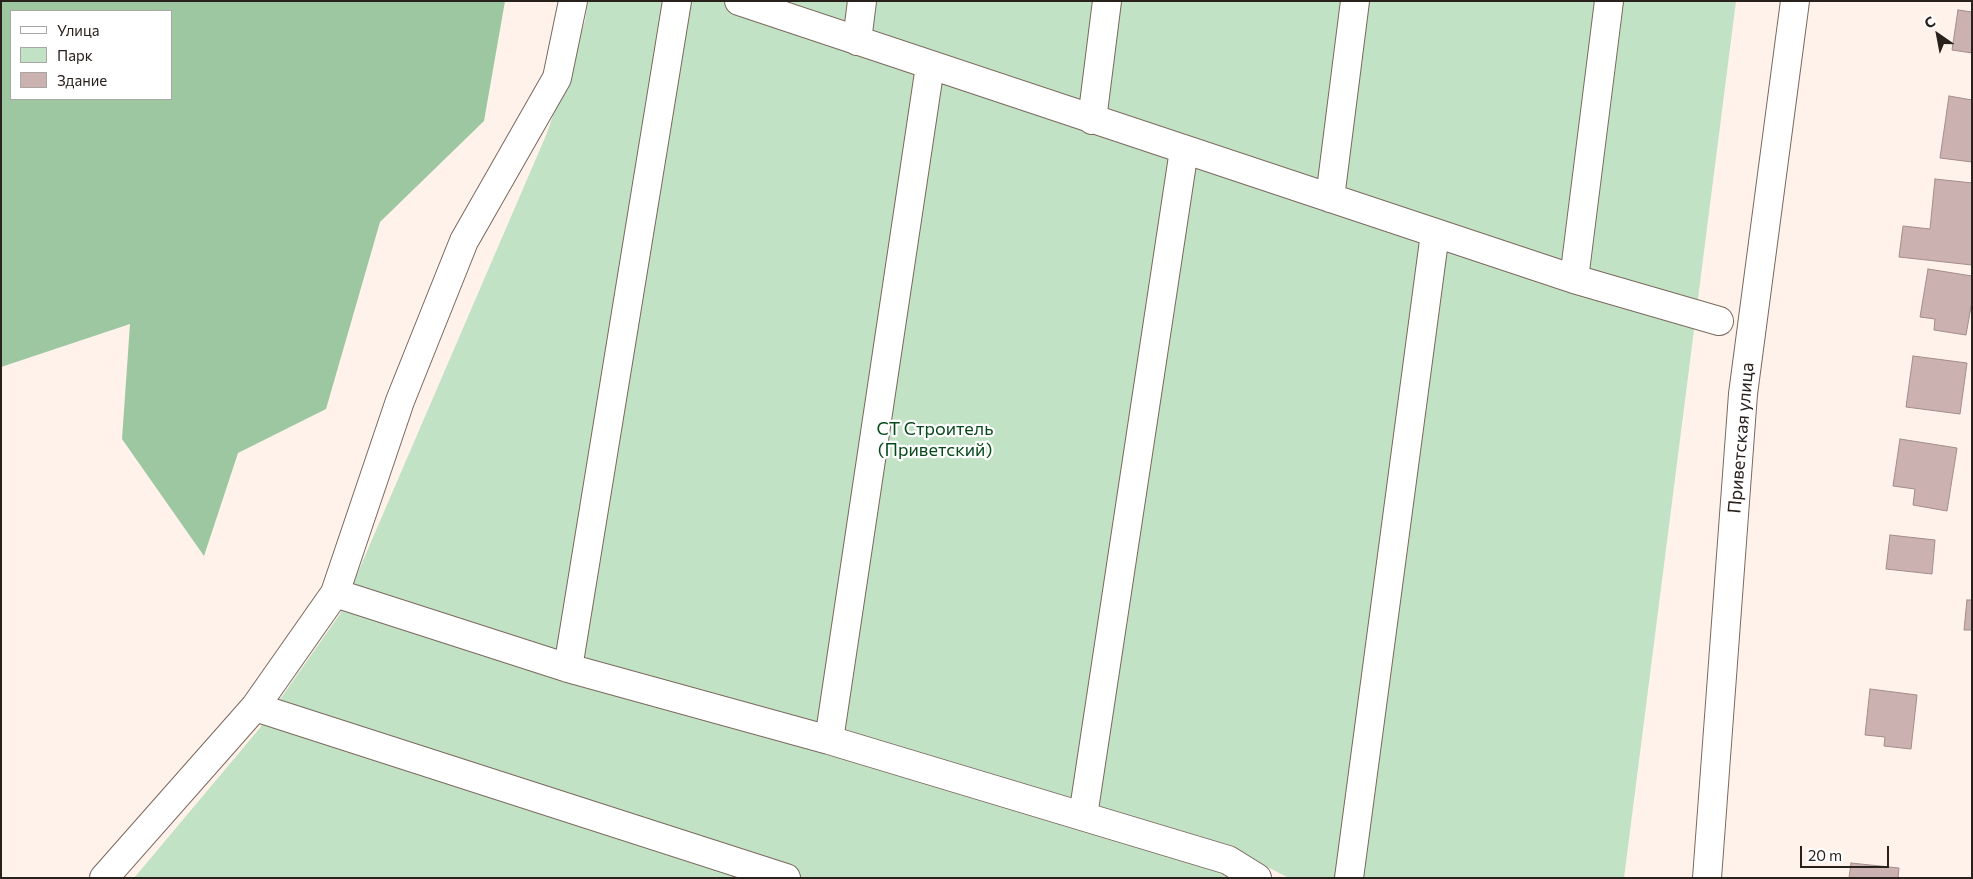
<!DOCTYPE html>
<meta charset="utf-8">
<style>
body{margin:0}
#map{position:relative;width:1973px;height:879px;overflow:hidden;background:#fff2ea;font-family:Commissioner,sans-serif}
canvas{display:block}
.frame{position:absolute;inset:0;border:2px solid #28211c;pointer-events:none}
.legend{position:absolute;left:10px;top:10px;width:162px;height:90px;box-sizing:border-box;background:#fff;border:1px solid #a9a6a4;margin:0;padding:6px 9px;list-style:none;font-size:15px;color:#28211c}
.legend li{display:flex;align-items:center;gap:10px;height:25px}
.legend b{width:25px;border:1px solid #a9a6a4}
.north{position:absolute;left:1913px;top:10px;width:50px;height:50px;-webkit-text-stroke:4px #fff;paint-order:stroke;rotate:327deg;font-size:14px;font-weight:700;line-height:20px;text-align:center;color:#28211c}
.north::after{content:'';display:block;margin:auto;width:18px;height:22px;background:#28211c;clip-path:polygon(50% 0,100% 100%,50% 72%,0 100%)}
.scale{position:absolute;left:1800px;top:846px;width:89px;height:22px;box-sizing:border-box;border:2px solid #28211c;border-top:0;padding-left:6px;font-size:15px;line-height:18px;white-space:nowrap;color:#28211c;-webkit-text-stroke:4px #fff;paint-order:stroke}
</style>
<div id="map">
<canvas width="1973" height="879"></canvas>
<div class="frame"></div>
<ul class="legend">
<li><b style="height:6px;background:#fff"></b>Улица</li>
<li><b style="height:14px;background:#c2e2c5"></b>Парк</li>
<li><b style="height:14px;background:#cbb2b0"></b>Здание</li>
</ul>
<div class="north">С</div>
<div class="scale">20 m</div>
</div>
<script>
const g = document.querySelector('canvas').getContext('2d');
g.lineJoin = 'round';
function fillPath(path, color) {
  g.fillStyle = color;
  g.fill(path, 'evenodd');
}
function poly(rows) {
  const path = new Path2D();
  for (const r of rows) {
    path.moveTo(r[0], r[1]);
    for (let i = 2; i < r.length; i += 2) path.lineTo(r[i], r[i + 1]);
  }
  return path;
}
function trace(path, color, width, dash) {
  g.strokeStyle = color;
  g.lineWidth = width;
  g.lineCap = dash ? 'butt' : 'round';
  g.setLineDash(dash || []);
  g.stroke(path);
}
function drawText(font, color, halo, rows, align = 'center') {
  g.font = font + ' Commissioner,sans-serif';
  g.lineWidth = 4.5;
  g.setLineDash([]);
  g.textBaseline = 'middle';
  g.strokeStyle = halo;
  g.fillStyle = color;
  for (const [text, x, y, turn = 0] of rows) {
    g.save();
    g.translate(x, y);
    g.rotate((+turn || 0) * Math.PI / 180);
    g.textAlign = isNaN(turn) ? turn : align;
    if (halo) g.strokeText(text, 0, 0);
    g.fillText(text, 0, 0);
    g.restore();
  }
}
const green = poly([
 [588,1,1736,1,1624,878,1289,878,1240,853,1232,878,134,878,259,729,340,614,547,133,585,21]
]);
const forest = poly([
 [1,1,505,1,484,121,380,222,326,409,238,453,204,556,122,439,130,324,1,367],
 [11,11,171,11,171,99,11,99]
]);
const building = poly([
 [1958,10,1972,12,1972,53,1952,50,1958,10],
 [1949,96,1972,100,1972,162,1940,158,1949,96],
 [1935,179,1972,183,1972,265,1899,257,1903,226,1930,229,1935,179],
 [1928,269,1972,276,1972,301,1966,335,1934,330,1935,319,1920,317,1928,269],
 [1913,356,1967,363,1960,414,1906,407,1913,356],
 [1900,439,1957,448,1947,511,1913,505,1915,489,1893,486,1900,439],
 [1890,535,1935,540,1932,574,1886,569,1890,535],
 [1967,600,1972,600,1972,630,1964,630,1967,600],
 [1870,689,1917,695,1911,749,1884,746,1885,737,1865,735,1870,689],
 [1851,863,1899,868,1898,878,1849,878,1851,863]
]);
const minor = poly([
 [739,1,1574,279,1719,321],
 [857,41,862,1],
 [1092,120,1107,1],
 [1330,198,1355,1],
 [1574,279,1609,1],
 [335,593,568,668,829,740,1228,860,1257,878],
 [568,668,677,1],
 [255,707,786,878],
 [829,740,930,66],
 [1083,816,1184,150],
 [104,878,255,707,335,593,400,401,464,241,557,78,573,1],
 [1349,878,1435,233],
 [1707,878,1743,394,1795,1]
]);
const parkNames = [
 ["СТ Строитель",935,429],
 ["(Приветский)",935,450]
];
const streetNames = [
 ["Приветская улица",1741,438,-85]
];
fillPath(green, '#c2e2c5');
fillPath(forest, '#9cc7a0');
fillPath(building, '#cbb2b0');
trace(building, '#a48b8a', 1);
trace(minor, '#7b685d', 30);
trace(minor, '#fff', 28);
drawText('18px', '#064a1a', '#fff', parkNames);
drawText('18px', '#28211c', '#fff', streetNames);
</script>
